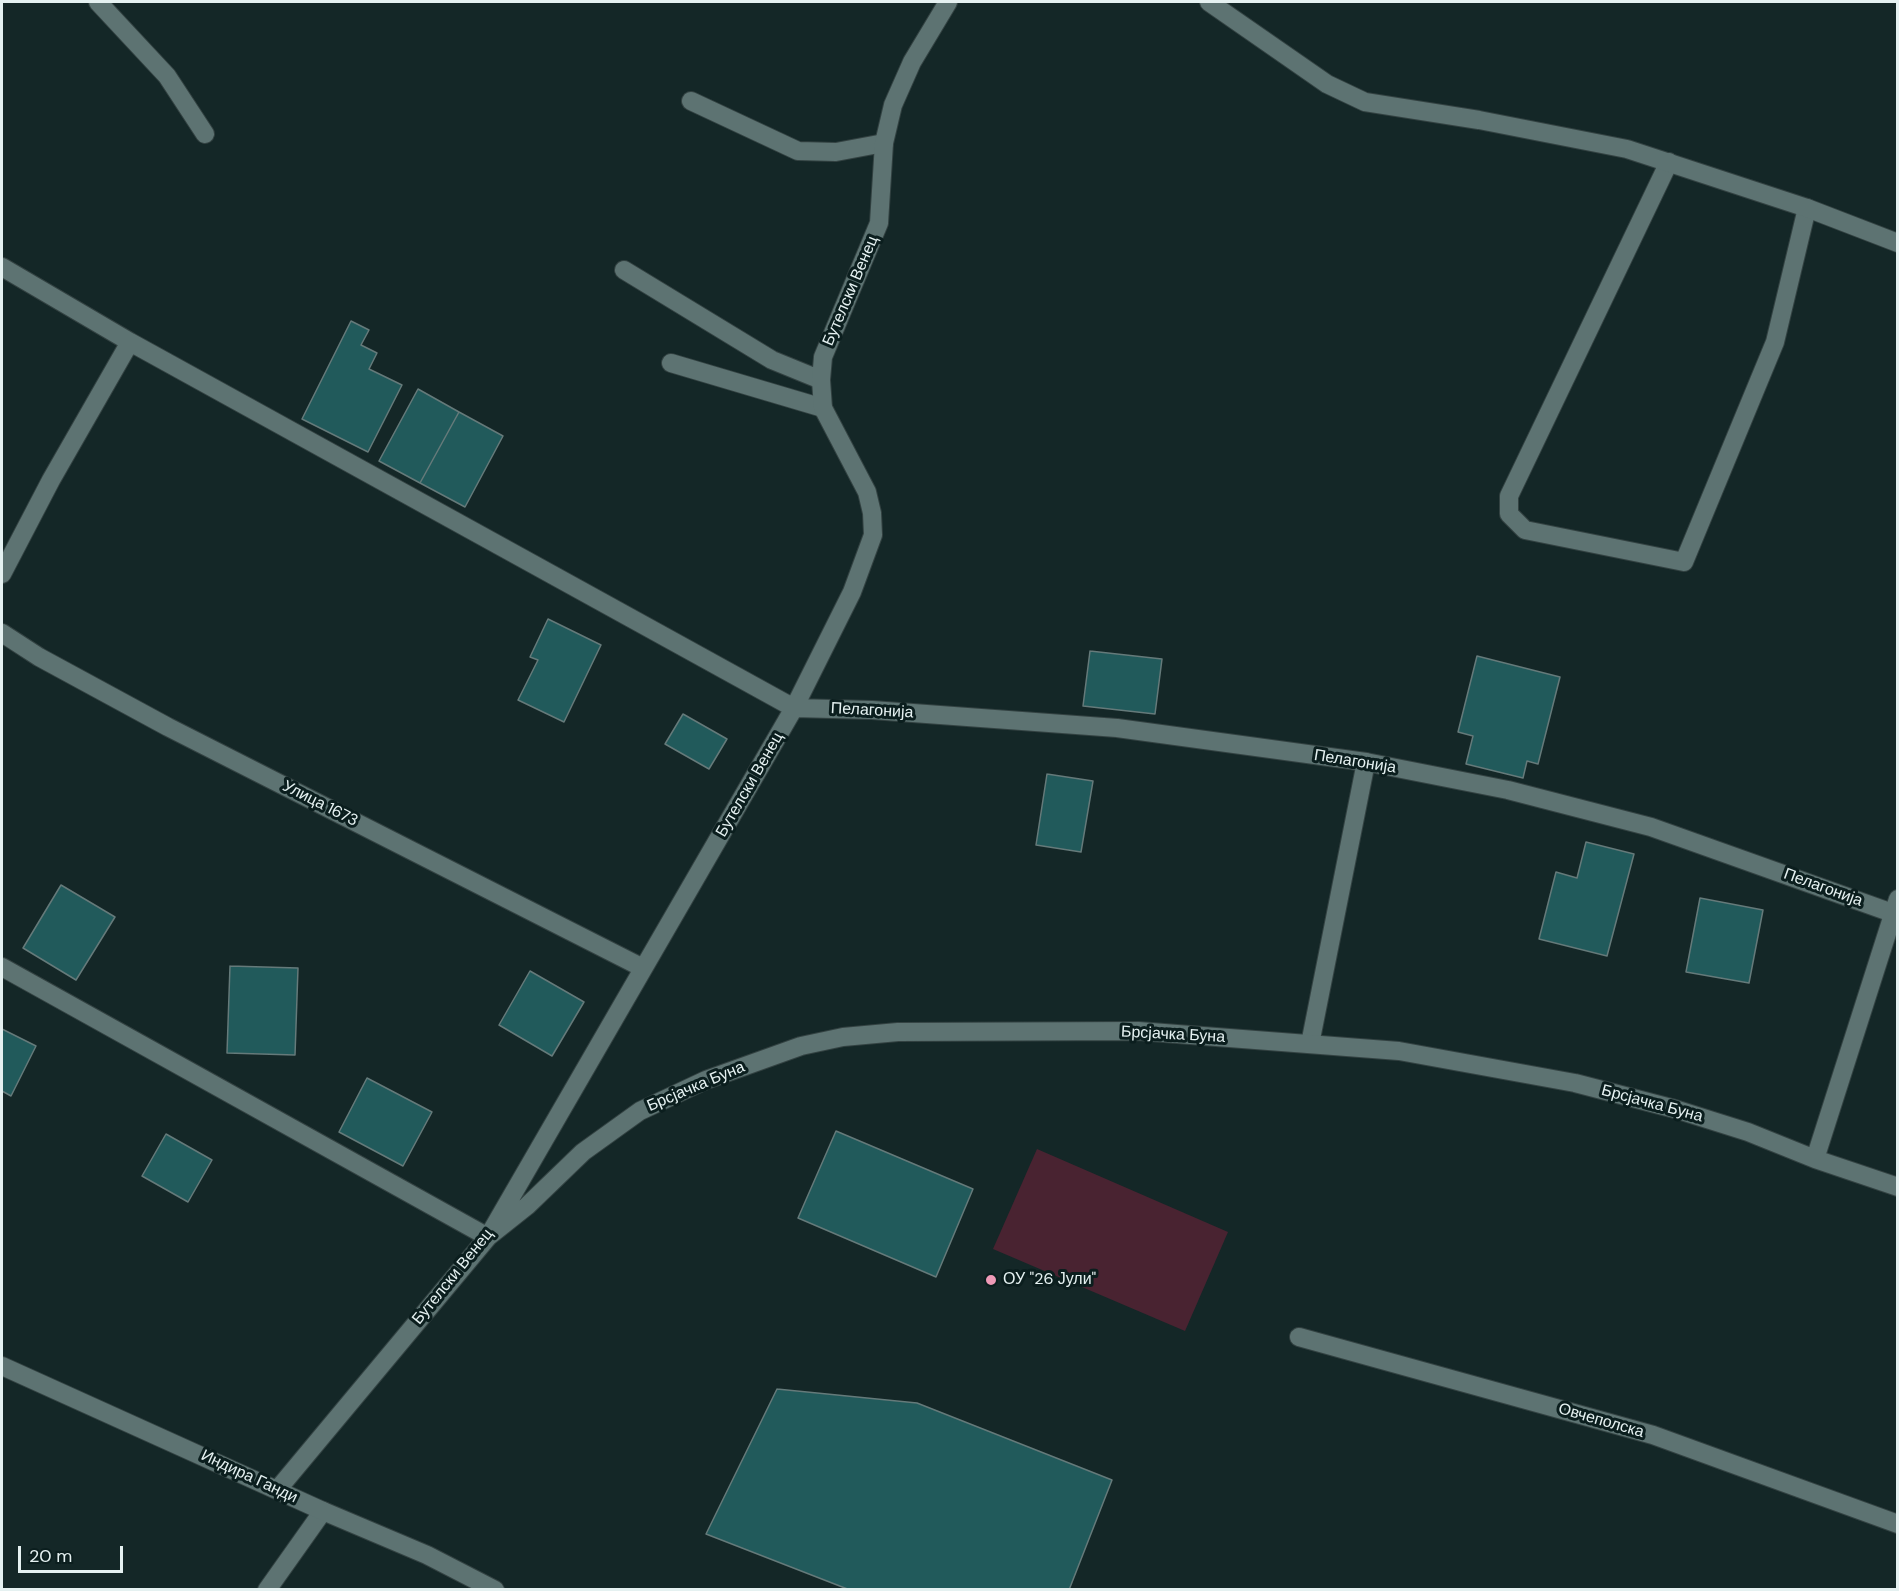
<!DOCTYPE html>
<meta charset="utf-8">
<style>
body{margin:0}
#map{position:relative;width:1899px;height:1591px;overflow:hidden;background:#142727;font-family:"DM Sans",sans-serif}
canvas{display:block}
.frame{position:absolute;inset:0;border:3px solid #e5f1f1;pointer-events:none}
.scale{position:absolute;left:18px;top:1546px;width:105px;height:27px;box-sizing:border-box;border:3px solid #e5f1f1;border-top:0;padding-left:8px;font-size:18px;line-height:21px;white-space:nowrap;color:#e5f1f1;-webkit-text-stroke:4px #0b1e1e;paint-order:stroke}
</style>
<div id="map">
<canvas width="1899" height="1591"></canvas>
<div class="frame"></div>
<div class="scale">20 m</div>
</div>
<script>
const g = document.querySelector('canvas').getContext('2d');
g.lineJoin = 'round';
function fillPath(path, color) {
  g.fillStyle = color;
  g.fill(path, 'evenodd');
}
function poly(rows) {
  const path = new Path2D();
  for (const r of rows) {
    path.moveTo(r[0], r[1]);
    for (let i = 2; i < r.length; i += 2) path.lineTo(r[i], r[i + 1]);
  }
  return path;
}
function trace(path, color, width, dash) {
  g.strokeStyle = color;
  g.lineWidth = width;
  g.lineCap = dash ? 'butt' : 'round';
  g.setLineDash(dash || []);
  g.stroke(path);
}
function drawText(font, color, halo, rows, align = 'center') {
  g.font = font + ' "DM Sans",sans-serif';
  g.lineWidth = 6;
  g.setLineDash([]);
  g.textBaseline = 'middle';
  g.strokeStyle = halo;
  g.fillStyle = color;
  for (const [text, x, y, turn = 0] of rows) {
    g.save();
    g.translate(x, y);
    g.rotate((+turn || 0) * Math.PI / 180);
    g.textAlign = isNaN(turn) ? turn : align;
    if (halo) g.strokeText(text, 0, 0);
    g.fillText(text, 0, 0);
    g.restore();
  }
}
const green = poly([
 [1037,1149,1228,1232,1185,1331,993,1249]
]);
const building = poly([
 [351,321,369,330,361,345,377,353,369,369,402,385,368,452,302,419,351,321],
 [418,389,459,412,420,483,379,461,418,389],
 [459,412,503,436,465,507,420,483,459,412],
 [548,619,601,645,564,722,518,700,538,660,530,657,548,619],
 [1090,651,1162,659,1155,714,1083,706,1090,651],
 [1477,656,1560,677,1538,764,1527,761,1523,778,1466,764,1473,736,1458,732,1477,656],
 [683,714,727,739,709,769,665,744,683,714],
 [1047,774,1093,781,1081,852,1036,845,1047,774],
 [1586,842,1634,854,1607,956,1539,939,1556,872,1577,878,1586,842],
 [61,885,115,917,76,980,23,948,61,885],
 [1700,898,1763,910,1749,983,1686,972,1700,898],
 [230,966,298,968,295,1055,227,1053,230,966],
 [530,971,584,1002,552,1056,499,1025,530,971],
 [2,1029,36,1046,11,1096,2,1091,2,1029],
 [367,1078,432,1112,403,1166,339,1132,367,1078],
 [836,1131,973,1189,936,1277,798,1218,836,1131],
 [166,1134,212,1160,188,1202,142,1176,166,1134],
 [777,1389,917,1403,1112,1480,1069,1590,850,1590,706,1534,777,1389]
]);
const service = poly([
 [98,2,167,76,205,134],
 [691,101,798,151,836,152,884,143],
 [1669,162,1509,496,1509,514,1525,530,1684,562,1775,342,1807,208],
 [624,270,772,360,821,380],
 [671,363,823,408],
 [1310,1044,1366,762]
]);
const minor = poly([
 [1209,2,1327,84,1365,102,1479,120,1627,149,1807,208,1898,243],
 [2,267,130,342,794,708,872,710,1117,728,1366,762,1508,790,1651,827,1898,915],
 [2,574,51,480,130,342],
 [2,633,39,657,168,727,643,968],
 [2,967,488,1237,527,1206,583,1152,640,1111,706,1080,801,1046,843,1037,898,1032,1138,1031,1399,1051,1575,1083,1675,1109,1748,1132,1815,1159,1898,1187],
 [1815,1159,1898,899],
 [1299,1337,1653,1435,1898,1524],
 [278,1489,488,1237,794,708,852,592,873,535,872,513,867,492,823,408,821,380,823,357,879,223,884,143,893,105,912,62,948,2],
 [267,1590,323,1511]
]);
const tertiary = poly([
 [2,1366,323,1511,427,1555,495,1590]
]);
const markers = [
 [991,1280,6,"#ef9ab7"]
];
const streetNames = [
 ["Бутелски Венец",851,291,-67],
 ["Пелагонија",872,711,3],
 ["Пелагонија",1355,762,9],
 ["Бутелски Венец",750,785,-60],
 ["Улица 1673",320,804,27],
 ["Пелагонија",1823,888,20],
 ["Брсјачка Буна",1173,1035,3],
 ["Брсјачка Буна",696,1087,-23],
 ["Брсјачка Буна",1652,1104,15],
 ["Бутелски Венец",453,1277,-51],
 ["Овчеполска",1601,1421,16],
 ["Индира Ганди",249,1477,25]
];
const poiNames = [
 ["ОУ \"26 Јули\"",1003,1280]
];
fillPath(green, '#492331');
fillPath(building, '#215a5b');
trace(building, '#657a7a', 1.5);
trace(service, '#334242', 20);
trace(minor, '#334242', 20);
trace(tertiary, '#334242', 20);
trace(service, '#5d7372', 18);
trace(minor, '#5d7372', 18);
trace(tertiary, '#5d7372', 18);
for (const [x, y, r, color] of markers) {
  const dot = new Path2D();
  dot.arc(x, y, r, 0, 2 * Math.PI);
  g.fillStyle = color;
  g.fill(dot);
  trace(dot, '#0b1e1e', 2);
}
drawText('16px', '#e5f1f1', '#0b1e1e', streetNames);
drawText('16px', '#e5f1f1', '#0b1e1e', poiNames, 'left');
</script>
